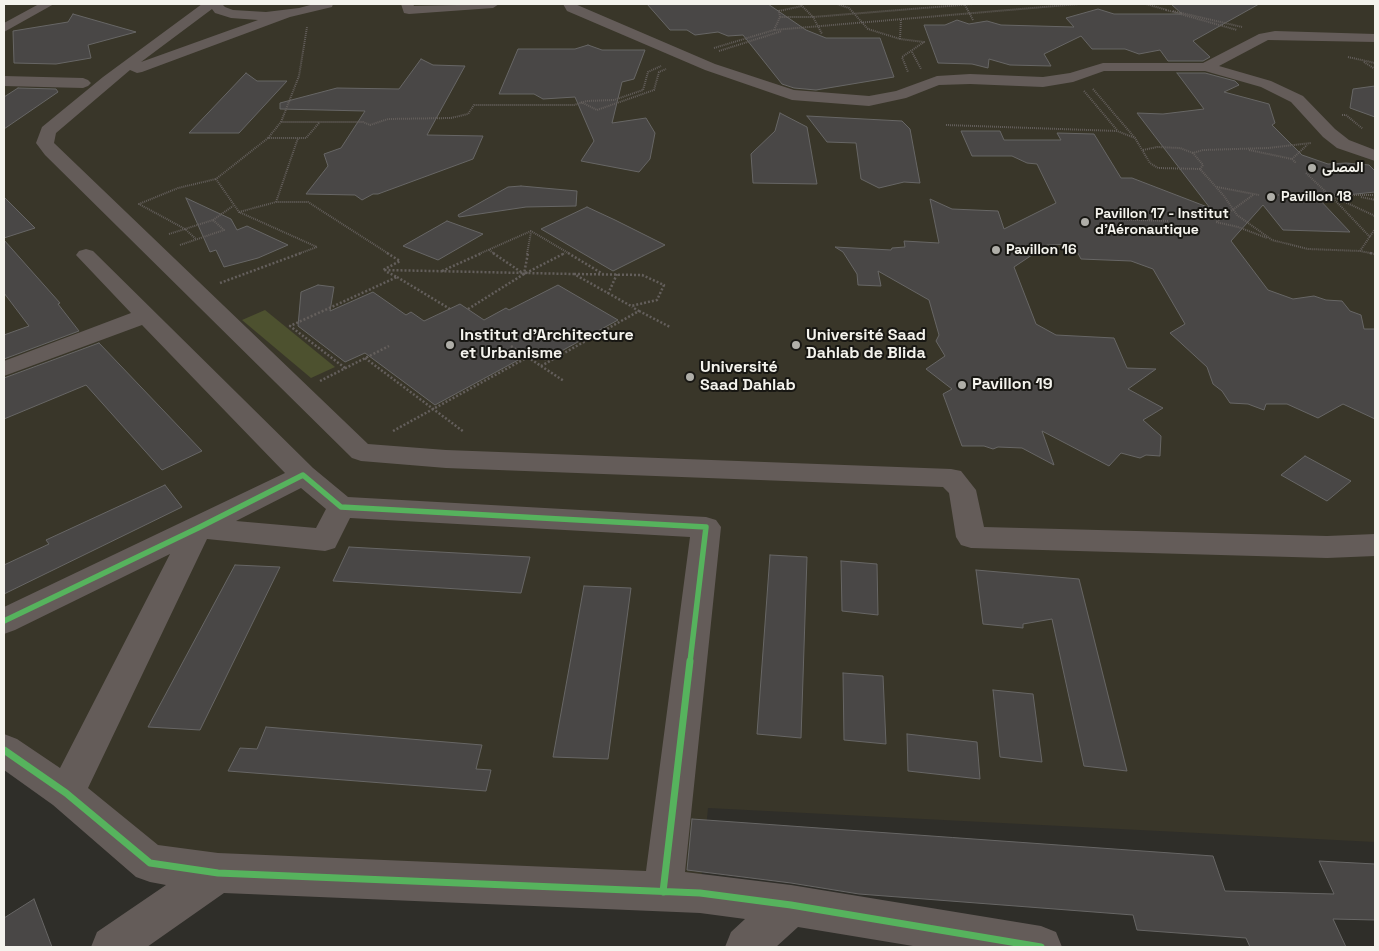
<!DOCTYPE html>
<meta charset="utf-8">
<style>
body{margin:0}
#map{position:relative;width:1379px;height:951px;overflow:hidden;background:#2f2e29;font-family:"Space Grotesk",sans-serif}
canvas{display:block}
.frame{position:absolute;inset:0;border:5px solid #f4f3ed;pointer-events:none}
</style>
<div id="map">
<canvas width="1379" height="951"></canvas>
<div class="frame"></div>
</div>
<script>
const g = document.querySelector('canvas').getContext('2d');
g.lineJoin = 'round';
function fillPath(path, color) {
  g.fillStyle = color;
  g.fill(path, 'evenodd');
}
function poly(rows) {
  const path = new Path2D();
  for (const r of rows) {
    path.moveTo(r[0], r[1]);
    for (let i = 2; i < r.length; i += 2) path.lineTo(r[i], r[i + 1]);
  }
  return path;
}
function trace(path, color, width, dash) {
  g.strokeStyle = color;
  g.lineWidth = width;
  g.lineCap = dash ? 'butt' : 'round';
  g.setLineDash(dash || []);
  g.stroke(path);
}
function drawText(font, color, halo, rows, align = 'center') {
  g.font = font + ' "Space Grotesk",Vazirmatn,sans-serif';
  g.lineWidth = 4;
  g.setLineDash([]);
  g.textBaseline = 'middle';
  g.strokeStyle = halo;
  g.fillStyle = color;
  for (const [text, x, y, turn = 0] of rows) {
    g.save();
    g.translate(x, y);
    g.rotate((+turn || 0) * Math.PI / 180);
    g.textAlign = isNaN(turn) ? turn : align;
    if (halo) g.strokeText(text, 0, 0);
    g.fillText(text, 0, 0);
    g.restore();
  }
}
const built = poly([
 [4,4,1375,4,1375,842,708,808,700,893,150,863,54,784,4,750]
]);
const green = poly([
 [265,310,335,367,311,378,242,320]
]);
const building = poly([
 [647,4,768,4,806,30,826,38,880,38,894,77,816,90,794,88,782,84,743,35,728,36,718,32,695,35,687,30,670,30,647,4],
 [1171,4,1259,4,1193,41,1210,57,1203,61,1168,61,1160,50,1139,54,1125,49,1092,49,1081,36,1044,54,1051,66,1010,65,989,59,988,68,972,64,938,63,924,25,945,25,957,20,969,24,987,21,1001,25,1074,27,1066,18,1098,9,1114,14,1182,14,1171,4],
 [73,14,136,32,88,45,91,58,56,64,14,63,13,31,68,22,73,14],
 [588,45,602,50,645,50,634,79,622,82,612,123,646,118,655,133,650,159,639,172,581,161,594,141,575,97,543,99,534,94,499,94,518,49,575,49,588,45],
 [421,59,433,65,465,66,427,135,483,136,473,159,378,194,373,194,362,200,355,195,306,194,328,166,324,154,341,148,365,111,280,109,280,103,337,88,399,89,421,59],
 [246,73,257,81,287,81,239,133,189,133,246,73],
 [1177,73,1205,73,1235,81,1239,85,1224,92,1269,104,1275,123,1272,125,1302,155,1328,164,1346,163,1369,165,1375,171,1375,192,1318,198,1350,232,1283,230,1263,205,1231,241,1268,290,1293,299,1314,296,1326,300,1342,301,1350,311,1361,315,1364,329,1375,329,1375,419,1343,404,1318,418,1287,404,1266,404,1264,410,1248,404,1230,403,1222,391,1213,384,1207,367,1170,333,1185,324,1153,269,1131,261,1081,259,1073,244,1047,245,1014,267,1036,324,1056,335,1114,338,1127,368,1156,369,1128,389,1163,408,1143,420,1161,436,1160,456,1146,455,1140,458,1121,453,1109,466,1042,431,1054,465,1022,448,998,447,993,449,984,446,962,446,943,394,952,389,926,369,945,356,936,341,939,335,929,300,878,271,881,286,858,285,857,274,843,252,835,247,891,250,892,248,905,247,904,241,939,243,930,199,952,209,998,211,1004,229,1056,203,1037,164,1027,163,1012,156,972,156,961,131,1000,131,1004,140,1061,140,1057,133,1094,134,1121,178,1132,178,1210,208,1137,113,1163,114,1204,109,1177,73],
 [1375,86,1375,117,1350,108,1353,89,1375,86],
 [18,88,56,89,58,92,4,129,4,97,18,88],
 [780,113,807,127,817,184,753,183,751,154,775,131,780,113],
 [807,116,902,121,910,129,920,183,904,182,879,188,861,179,856,143,827,142,807,116],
 [521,186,577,191,576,206,526,207,459,217,458,215,508,187,521,186],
 [4,197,35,228,4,238,4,197],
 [186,198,231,219,237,230,247,226,288,245,258,258,224,267,216,250,210,252,186,198],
 [587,207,615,220,665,245,613,271,541,229,587,207],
 [447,221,483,234,438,260,403,246,447,221],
 [4,240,60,303,58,304,79,331,4,359,4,335,29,326,4,293,4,240],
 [318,285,334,287,330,311,373,292,406,315,411,312,424,321,460,304,484,320,506,308,509,310,558,285,618,320,545,360,533,352,435,405,365,353,345,362,298,326,301,292,318,285],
 [99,343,202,451,162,470,86,385,4,419,4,378,99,343],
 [1305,456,1351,481,1327,501,1281,475,1305,456],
 [165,485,182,507,4,594,4,565,49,544,46,540,165,485],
 [349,547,530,557,521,593,333,581,349,547],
 [770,555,807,557,801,738,757,734,770,555],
 [841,561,877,564,878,615,842,611,841,561],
 [235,565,280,567,200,730,148,727,235,565],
 [976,570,1079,579,1127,771,1084,766,1052,619,1023,624,1023,628,983,624,976,570],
 [584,586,631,588,608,759,553,757,584,586],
 [843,673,883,676,886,744,844,740,843,673],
 [993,690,1033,694,1042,762,1000,757,993,690],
 [266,727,482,745,476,769,491,770,486,791,228,771,240,748,257,749,266,727],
 [907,734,977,742,980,779,908,771,907,734],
 [692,819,1213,856,1225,891,1334,894,1319,861,1375,864,1375,920,1333,919,1346,947,1250,947,1246,938,1137,930,1133,915,859,894,791,883,687,870,692,819],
 [34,899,52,947,4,947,4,918,34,899]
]);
const pathFar1 = poly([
 [800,4,813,17,822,34],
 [837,4,849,8,868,29,900,39,924,42,902,57,908,72],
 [1146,4,1167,10],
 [965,5,973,20],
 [1166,10,1237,30],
 [1173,11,1242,27],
 [780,17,779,11,802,6],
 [774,30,780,17,813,17,973,4],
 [900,39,901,19],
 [714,48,774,30,1079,4],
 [719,51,782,31],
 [912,52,921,69],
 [1348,57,1375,63],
 [1364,62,1375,69],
 [1093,89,1135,138],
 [1084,91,1117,130],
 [581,102,597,110,654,90,659,72,666,69],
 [1342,115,1346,115,1363,129],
 [281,122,299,76,307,27],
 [319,123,306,138,268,138,281,122,363,122,370,125,388,119,451,118,468,114,474,105,574,105,587,101,614,100,643,90,648,72,661,66],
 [946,125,1117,131,1135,138,1150,163,1158,168,1200,169,1224,196,1237,215,1272,240,1308,249,1360,251,1375,254],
 [268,138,216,179,239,212,317,247,298,254],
 [1143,150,1157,147,1180,148,1193,153],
 [1249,150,1292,159,1296,163],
 [1292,159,1307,145],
 [1200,169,1203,165,1193,153,1203,150,1268,148,1311,143],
 [1306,173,1329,195],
 [1217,187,1259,195],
 [1253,195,1216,222,1238,227,1267,238],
 [1278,195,1375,195],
 [1361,197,1375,200],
 [276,202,298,138],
 [239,212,276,202,308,202,389,254],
 [1107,219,1169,221],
 [213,220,233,206],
 [185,229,139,204,178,188,216,179],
 [169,234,185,229],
 [1370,237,1330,195,1375,216],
 [180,245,224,230,213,220,185,229,196,239],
 [489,250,495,254],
 [1360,251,1375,229],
 [479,254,531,231,570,254],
 [527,254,531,232],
 [563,254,565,253]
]);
const path = poly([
 [387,253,400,261,383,270,574,274],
 [493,253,524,274,528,253],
 [568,253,603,274],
 [1370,253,1375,254],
 [442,271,482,253],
 [574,274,642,275,664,285,657,300,631,306,574,274],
 [397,277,450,309],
 [220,283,301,253],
 [608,294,617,274],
 [468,309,524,274,565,253],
 [639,311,670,327],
 [511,346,541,366,639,311,632,307],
 [365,358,464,432],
 [541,366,564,381],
 [345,368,290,326,397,277,385,271],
 [320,381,389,346],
 [393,431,528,357]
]);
const minor = poly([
 [39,4,54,4,4,32,4,23,39,4],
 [202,4,222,4,225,7,233,10,266,12,299,8,314,4,333,4,332,7,290,17,142,72,137,73,130,70,56,133,54,143,368,444,446,450,951,469,961,471,976,490,984,527,1327,536,1375,534,1375,556,1327,558,971,548,961,545,956,537,949,493,943,487,446,468,361,461,352,458,45,155,36,143,42,127,103,77,202,4],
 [212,9,215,13,231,18,258,20,141,62,212,9],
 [401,4,413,4,414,6,499,4,493,8,409,14,404,13,401,4],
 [563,4,575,4,715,64,794,90,869,96,896,91,937,76,970,74,1043,77,1070,73,1103,63,1203,63,1259,34,1275,31,1375,34,1375,42,1268,40,1219,66,1271,81,1303,96,1335,129,1349,140,1375,150,1375,161,1337,148,1323,137,1291,102,1261,87,1205,71,1104,71,1073,82,1043,87,970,84,939,85,906,98,869,106,792,100,705,70,567,11,563,4],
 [4,76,83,78,88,80,91,83,88,86,83,88,4,86,4,76],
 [86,249,93,251,313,468,348,497,706,517,716,520,721,527,685,872,791,885,1041,926,1056,932,1062,947,919,947,798,927,776,947,725,947,731,932,745,919,700,913,224,893,147,947,91,947,97,932,166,885,150,882,136,877,53,805,4,770,4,734,17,739,60,768,170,554,15,630,4,634,4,607,285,473,142,325,4,376,4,361,131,313,76,255,79,251,86,249],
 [301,488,326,509,316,528,236,521,301,488],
 [350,518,690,537,646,871,218,853,158,845,88,788,207,539,325,551,335,548,350,518]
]);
const cyclewayFar1 = poly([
 [4,621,198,528,303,475,341,507,706,527,690,662]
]);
const cycleway = poly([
 [4,750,66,793,150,863,218,873,700,893,791,905,1041,947],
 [663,892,690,661]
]);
const markers = [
 [1312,168,5,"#afaea8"],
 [1271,197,5,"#afaea8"],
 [1085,222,5,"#afaea8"],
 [996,250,5,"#afaea8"],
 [450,345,5,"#afaea8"],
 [796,345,5,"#afaea8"],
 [690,377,5,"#afaea8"],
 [962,385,5,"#afaea8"]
];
const farPoinames = [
 ["المصلى",1322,168],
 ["Pavillon 18",1281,197],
 ["Pavillon 17 - Institut",1095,214],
 ["d'Aéronautique",1095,230],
 ["Pavillon 16",1006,250]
];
const poiNames = [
 ["Institut d'Architecture",460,336],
 ["et Urbanisme",460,354],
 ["Université Saad",806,336],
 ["Dahlab de Blida",806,354],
 ["Université",700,368],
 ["Saad Dahlab",700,386],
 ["Pavillon 19",972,385]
];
fillPath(built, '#393629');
fillPath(green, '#4d512f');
fillPath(building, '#494746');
trace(building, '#676665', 1);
trace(pathFar1, '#645f5c', 2, [1, 1]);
trace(path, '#645f5c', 2.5, [2, 2]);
fillPath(minor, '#645c59');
trace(cyclewayFar1, '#56b35d', 5.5);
trace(cycleway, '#56b35d', 7);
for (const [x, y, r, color] of markers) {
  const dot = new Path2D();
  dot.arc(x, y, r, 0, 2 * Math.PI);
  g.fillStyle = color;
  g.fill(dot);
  trace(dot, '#181713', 2);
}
drawText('bold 14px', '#f4f3ed', '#181713', farPoinames, 'left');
drawText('bold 16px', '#f4f3ed', '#181713', poiNames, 'left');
</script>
